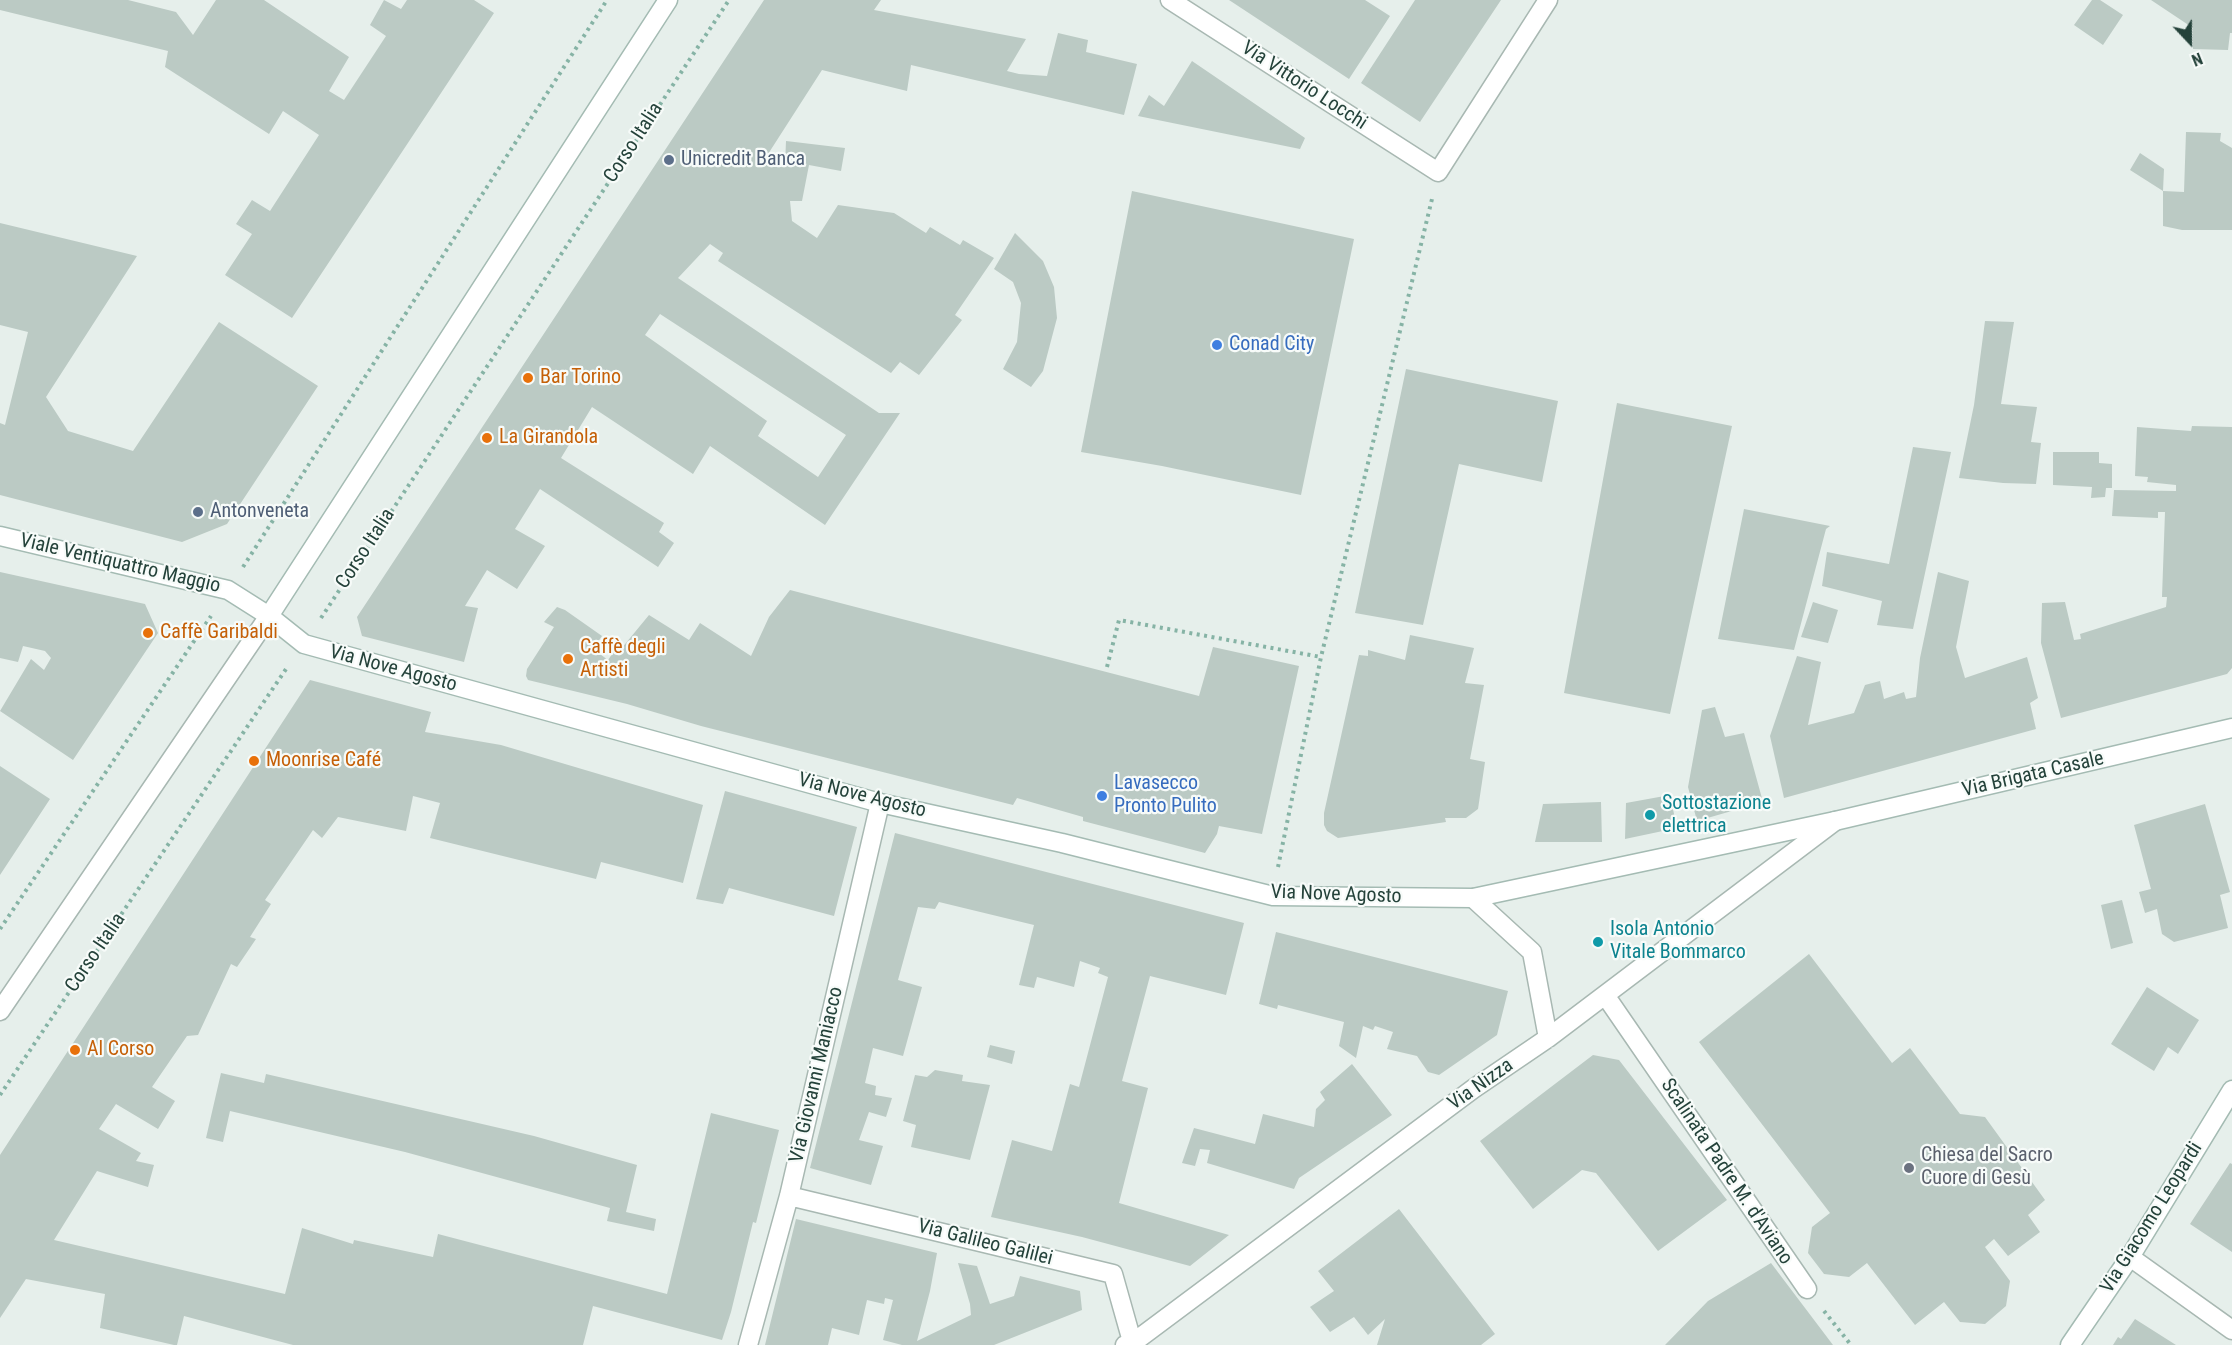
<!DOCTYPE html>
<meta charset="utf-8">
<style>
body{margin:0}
#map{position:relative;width:2232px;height:1345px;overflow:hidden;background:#e6efeb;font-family:"Roboto Condensed",sans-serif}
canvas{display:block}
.north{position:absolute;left:2160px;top:12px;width:60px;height:60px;-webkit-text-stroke:4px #f7fbf9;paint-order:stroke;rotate:158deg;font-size:16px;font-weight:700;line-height:24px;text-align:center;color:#24423a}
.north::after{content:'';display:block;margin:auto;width:21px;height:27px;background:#24423a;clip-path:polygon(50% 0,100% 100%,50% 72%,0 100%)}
</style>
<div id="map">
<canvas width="2232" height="1345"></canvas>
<div class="north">N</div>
</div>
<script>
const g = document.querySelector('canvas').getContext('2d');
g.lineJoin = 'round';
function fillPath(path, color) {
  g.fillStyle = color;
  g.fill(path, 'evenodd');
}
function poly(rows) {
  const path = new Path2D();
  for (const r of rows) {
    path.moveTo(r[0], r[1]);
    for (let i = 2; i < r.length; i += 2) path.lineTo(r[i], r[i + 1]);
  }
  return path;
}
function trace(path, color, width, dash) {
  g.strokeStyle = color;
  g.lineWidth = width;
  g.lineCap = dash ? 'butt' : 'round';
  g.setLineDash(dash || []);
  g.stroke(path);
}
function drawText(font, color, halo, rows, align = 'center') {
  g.font = font + ' "Roboto Condensed",sans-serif';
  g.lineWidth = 4.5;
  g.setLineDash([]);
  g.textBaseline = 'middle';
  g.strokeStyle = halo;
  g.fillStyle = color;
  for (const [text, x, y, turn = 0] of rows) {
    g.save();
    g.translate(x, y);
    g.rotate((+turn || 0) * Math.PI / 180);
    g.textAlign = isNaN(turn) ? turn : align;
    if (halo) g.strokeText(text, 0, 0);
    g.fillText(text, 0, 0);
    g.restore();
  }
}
const building = poly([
 [0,0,128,0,176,12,193,35,216,0,264,0,349,57,329,91,344,100,386,36,370,25,384,0,401,9,407,0,474,0,494,13,292,318,225,275,252,234,236,224,252,200,270,211,319,135,283,111,269,134,165,67,168,51,0,10],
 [764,0,881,0,874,10,1026,39,1007,71,1019,74,1047,76,1058,33,1088,40,1086,52,1137,64,1124,115,911,65,907,91,822,70,761,165,785,165,786,141,845,148,841,171,809,165,802,201,790,201,792,221,817,238,838,205,894,213,926,233,930,227,960,245,963,240,994,258,955,315,962,320,919,375,900,362,891,373,718,261,723,253,710,244,678,278,879,413,900,413,825,525,710,446,693,474,592,407,561,458,664,523,659,532,674,543,658,567,540,489,515,529,545,546,517,589,487,570,465,606,478,608,464,662,362,636,357,617],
 [660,314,846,435,818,477,758,436,767,421,645,335],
 [1229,0,1365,0,1390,16,1349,79],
 [1415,0,1501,0,1420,122,1361,83],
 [2092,0,2100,0,2123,15,2103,45,2074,25],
 [2151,0,2232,0,2232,33,2230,33,2228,50,2193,49,2193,28],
 [1192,61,1305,138,1300,149,1138,116,1149,95,1164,106],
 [2186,132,2221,133,2220,141,2232,148,2232,230,2182,230,2163,226,2163,191,2184,192],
 [2140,153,2164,169,2163,191,2130,170],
 [1132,191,1354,239,1301,495,1162,466,1081,452],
 [0,223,137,256,46,397,68,431,133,451,219,322,318,386,227,524,182,542,0,495,0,423,5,425,28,332,0,325],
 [1015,233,1043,261,1054,287,1057,318,1043,371,1031,387,1003,369,1017,342,1021,303,1013,282,994,269],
 [1985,321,2014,322,2001,404,2037,407,2031,442,2041,443,2036,484,2003,483,1959,478,1974,405],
 [1406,369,1558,401,1542,482,1459,464,1423,625,1355,613],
 [1617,403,1732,426,1670,714,1564,693],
 [2192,426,2232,427,2232,668,2227,674,2061,718,2041,643,2042,603,2065,602,2074,640,2081,639,2080,634,2166,607,2167,597,2162,597,2165,512,2158,512,2158,518,2112,516,2114,490,2176,491,2176,485,2147,482,2148,477,2135,476,2137,427,2191,431],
 [1913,447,1951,452,1913,629,1877,625,1882,601,1822,586,1827,552,1889,564],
 [2053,452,2099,452,2099,463,2112,464,2112,488,2106,488,2105,497,2091,498,2092,487,2053,485],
 [1744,509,1830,526,1826,529,1794,650,1718,639],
 [0,572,145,604,158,633,73,760,0,711,31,659,44,670,51,658,45,651,23,646,18,662,0,658],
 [1938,572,1969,581,1956,647,1965,678,2027,657,2038,698,2030,703,2036,729,1784,798,1770,736,1797,656,1821,662,1808,725,1854,713,1865,685,1880,681,1884,699,1904,692,1906,699,1916,697,1920,658],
 [790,590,1199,696,1213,647,1299,666,1262,834,1219,826,1217,834,1205,853,1083,821,1083,817,1017,798,1013,805,701,726,627,704,528,680,526,676,527,669,554,627,544,622,557,607,565,610,602,636,593,649,608,660,617,647,621,649,649,615,689,640,700,623,751,656,769,617],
 [1813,602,1838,610,1828,643,1801,637],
 [1410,635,1474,648,1465,683,1484,685,1470,759,1485,762,1478,809,1466,818,1445,818,1446,822,1338,838,1327,831,1324,825,1324,813,1359,655,1368,656,1368,650,1405,660],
 [310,680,431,712,425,732,501,745,703,805,683,883,601,862,596,879,430,838,440,803,413,796,406,831,338,817,322,838,313,830,265,900,271,904,250,937,256,939,237,967,231,964,198,1035,187,1036,152,1087,175,1101,158,1129,116,1104,99,1129,141,1153,136,1161,154,1165,148,1187,97,1171,54,1240,285,1294,302,1228,353,1244,354,1240,433,1257,438,1234,667,1294,711,1113,779,1130,756,1223,753,1222,731,1312,722,1340,593,1306,583,1345,293,1345,184,1316,177,1345,174,1345,100,1328,105,1294,26,1279,0,1318,0,1155],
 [1715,707,1725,737,1744,733,1763,802,1697,821,1688,787,1702,710],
 [0,766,50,799,0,875],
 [725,791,857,827,834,916,729,888,723,904,696,899],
 [1670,795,1677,828,1625,839,1626,803],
 [1601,802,1602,842,1535,842,1543,804],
 [2205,804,2230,892,2220,895,2228,928,2174,942,2162,934,2157,909,2145,913,2139,892,2151,889,2134,825],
 [895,833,1244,923,1226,995,1150,976,1122,1081,1148,1088,1119,1203,1229,1235,1190,1266,1082,1237,991,1217,1012,1140,1052,1151,1070,1084,1079,1087,1108,977,1098,973,1100,968,1080,961,1074,987,1037,977,1034,988,1019,985,1034,925,939,902,935,909,918,907,898,980,922,987,903,1056,873,1048,865,1083,876,1086,875,1095,892,1098,886,1117,869,1112,859,1140,883,1146,871,1185,810,1168],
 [2122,900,2133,943,2111,949,2101,905],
 [1276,932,1508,991,1497,1035,1439,1075,1428,1072,1417,1056,1387,1049,1393,1032,1375,1026,1373,1030,1363,1026,1356,1058,1339,1046,1344,1022,1278,1005,1277,1009,1259,1004],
 [1809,954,1892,1063,1910,1048,1960,1114,1985,1117,2045,1200,2028,1215,2040,1232,2008,1256,1994,1239,1985,1247,2010,1281,2006,1306,1985,1324,1960,1322,1944,1302,1915,1325,1867,1263,1849,1277,1824,1274,1808,1253,1812,1227,1830,1213,1699,1042],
 [2147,987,2199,1020,2178,1054,2168,1047,2154,1071,2111,1044],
 [990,1045,1015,1051,1012,1064,987,1057],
 [1593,1055,1619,1060,1727,1200,1658,1251,1596,1173,1582,1170,1533,1209,1480,1141],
 [1352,1064,1392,1115,1299,1178,1294,1189,1207,1163,1210,1150,1200,1149,1195,1166,1182,1163,1194,1128,1255,1144,1263,1114,1314,1127,1316,1109,1325,1100,1320,1092],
 [935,1070,963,1075,962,1081,990,1085,970,1160,911,1147,916,1125,903,1121,915,1075,927,1077],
 [221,1073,264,1083,266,1074,534,1136,637,1165,626,1212,656,1219,654,1231,607,1221,610,1208,405,1152,230,1111,223,1142,206,1138],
 [2230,1163,2232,1164,2232,1252,2190,1224],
 [1399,1209,1495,1334,1481,1345,1377,1345,1385,1319,1368,1335,1354,1317,1330,1332,1310,1307,1334,1291,1318,1271],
 [796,1219,937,1253,930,1291,917,1341,971,1315,970,1304,958,1263,977,1266,990,1304,1014,1296,1020,1276,1080,1291,1082,1310,994,1345,902,1345,883,1340,893,1300,885,1298,884,1304,867,1300,859,1335,832,1328,828,1345,765,1345],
 [1771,1263,1833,1345,1665,1345,1708,1301],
 [2135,1319,2176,1345,2113,1345,2118,1337,2121,1339]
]);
const path = poly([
 [243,567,607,0],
 [321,618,729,0],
 [1107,667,1119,620,1321,657],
 [1278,867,1321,657,1432,199],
 [0,929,211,616],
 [0,1095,288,666],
 [1824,1311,1851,1345]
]);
const minor = poly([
 [1170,0,1438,172,1548,0],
 [1473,898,1532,952,1548,1038],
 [1605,995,1807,1289],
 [789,1196,1113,1274,1133,1345],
 [2130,1257,2232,1330],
 [748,1345,789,1196,880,803],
 [1125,1345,1134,1342,1473,1089,1548,1038,1835,821]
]);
const tertiary = poly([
 [0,1011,269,616]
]);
const secondary = poly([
 [0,536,228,590,269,616,304,644,880,803,1062,843,1273,896,1473,898,1835,821,2232,728],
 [269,616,668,0],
 [2070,1345,2130,1257,2232,1090]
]);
const markers = [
 [669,160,6,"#5c6f8a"],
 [1217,345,6,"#3f7fe0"],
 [528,378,6,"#e8710a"],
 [487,438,6,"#e8710a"],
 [198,512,6,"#5c6f8a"],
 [148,633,6,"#e8710a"],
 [568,659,6,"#e8710a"],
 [254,761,6,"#e8710a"],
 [1102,796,6,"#3f7fe0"],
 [1650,815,6,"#0f9aa8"],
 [1598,942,6,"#0f9aa8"],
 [75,1050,6,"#e8710a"],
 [1909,1168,6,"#6b7280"]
];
const streetNames = [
 ["Via Vittorio Locchi",1304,86,33],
 ["Corso Italia",634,143,-57],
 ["Corso Italia",366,549,-57],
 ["Viale Ventiquattro Maggio",120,564,13],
 ["Via Nove Agosto",393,669,15],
 ["Via Brigata Casale",2033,775,-13],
 ["Via Nove Agosto",862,796,14],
 ["Via Nove Agosto",1336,895,2],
 ["Corso Italia",96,953,-56],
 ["Via Giovanni Maniacco",817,1075,-77],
 ["Via Nizza",1481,1085,-35],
 ["Scalinata Padre M. d'Aviano",1726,1172,56],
 ["Via Giacomo Leopardi",2152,1218,-58],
 ["Via Galileo Galilei",985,1243,14]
];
const serviceNames = [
 ["Unicredit Banca",681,160],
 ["Antonveneta",210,512]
];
const shopNames = [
 ["Conad City",1229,345],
 ["Lavasecco",1114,784],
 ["Pronto Pulito",1114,807]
];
const foodNames = [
 ["Bar Torino",540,378],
 ["La Girandola",499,438],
 ["Caffè Garibaldi",160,633],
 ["Caffè degli",580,648],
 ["Artisti",580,671],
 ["Moonrise Café",266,761],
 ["Al Corso",87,1050]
];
const cultureNames = [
 ["Sottostazione",1662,804],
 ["elettrica",1662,827],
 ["Isola Antonio",1610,930],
 ["Vitale Bommarco",1610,953]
];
const worshipNames = [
 ["Chiesa del Sacro",1921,1156],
 ["Cuore di Gesù",1921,1179]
];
fillPath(building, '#bbcac4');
trace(minor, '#a8b8b2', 21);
trace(tertiary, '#a8b8b2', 21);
trace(secondary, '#a4bbb3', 21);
trace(path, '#86b3a5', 4, [3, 4.5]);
trace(minor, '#fff', 18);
trace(tertiary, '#fff', 18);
trace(secondary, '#fff', 18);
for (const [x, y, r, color] of markers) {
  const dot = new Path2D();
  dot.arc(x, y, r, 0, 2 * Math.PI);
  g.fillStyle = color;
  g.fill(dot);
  trace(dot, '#f7fbf9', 2);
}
drawText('20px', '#24423a', '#f7fbf9', streetNames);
drawText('20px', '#4e5e75', '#f7fbf9', serviceNames, 'left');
drawText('20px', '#366cbe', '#f7fbf9', shopNames, 'left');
drawText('20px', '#c56008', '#f7fbf9', foodNames, 'left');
drawText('20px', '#0d838f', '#f7fbf9', cultureNames, 'left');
drawText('20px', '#5b616d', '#f7fbf9', worshipNames, 'left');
</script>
